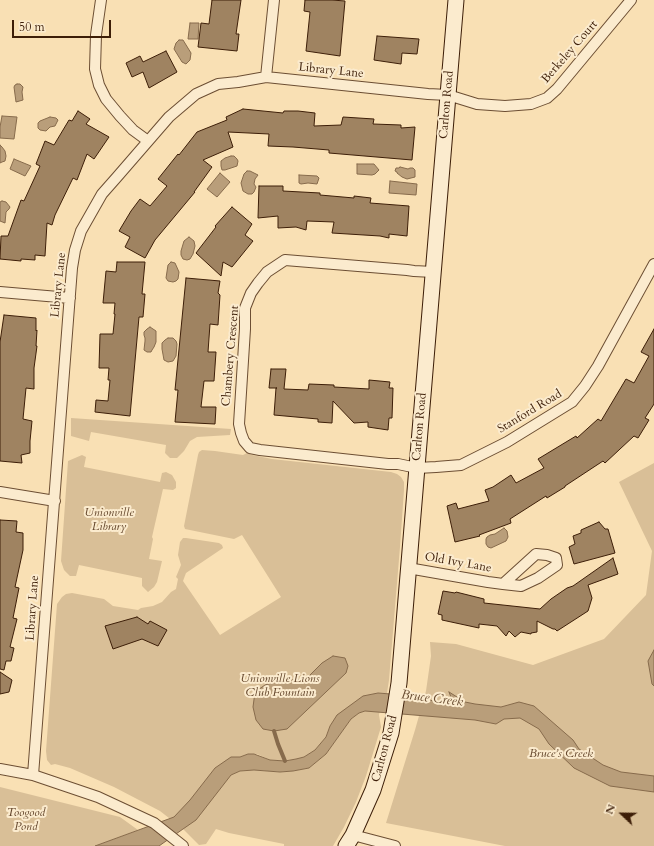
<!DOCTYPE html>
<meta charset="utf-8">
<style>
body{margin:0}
#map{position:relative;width:654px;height:846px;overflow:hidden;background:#f9e0b4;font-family:Cardo,serif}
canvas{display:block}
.north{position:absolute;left:602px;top:794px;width:40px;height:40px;-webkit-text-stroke:3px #fbebce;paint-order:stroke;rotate:292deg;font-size:11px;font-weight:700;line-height:16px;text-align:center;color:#3d1e08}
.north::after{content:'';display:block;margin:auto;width:14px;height:18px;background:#3d1e08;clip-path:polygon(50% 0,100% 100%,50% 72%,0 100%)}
.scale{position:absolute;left:12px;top:20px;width:99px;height:18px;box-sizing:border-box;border:2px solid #3d1e08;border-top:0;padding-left:5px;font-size:12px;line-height:14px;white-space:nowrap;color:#3d1e08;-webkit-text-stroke:3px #fbebce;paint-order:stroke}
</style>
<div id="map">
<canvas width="654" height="846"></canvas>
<div class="north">N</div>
<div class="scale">50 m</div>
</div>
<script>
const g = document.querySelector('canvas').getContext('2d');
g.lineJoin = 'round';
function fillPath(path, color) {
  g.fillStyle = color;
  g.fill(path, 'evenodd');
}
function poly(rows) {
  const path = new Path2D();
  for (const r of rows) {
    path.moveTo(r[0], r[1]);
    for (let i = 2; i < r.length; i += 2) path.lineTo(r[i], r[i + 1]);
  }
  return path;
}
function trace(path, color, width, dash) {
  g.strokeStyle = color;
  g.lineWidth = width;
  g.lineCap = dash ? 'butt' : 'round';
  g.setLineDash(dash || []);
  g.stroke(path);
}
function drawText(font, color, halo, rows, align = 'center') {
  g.font = font + ' Cardo,serif';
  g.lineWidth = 4;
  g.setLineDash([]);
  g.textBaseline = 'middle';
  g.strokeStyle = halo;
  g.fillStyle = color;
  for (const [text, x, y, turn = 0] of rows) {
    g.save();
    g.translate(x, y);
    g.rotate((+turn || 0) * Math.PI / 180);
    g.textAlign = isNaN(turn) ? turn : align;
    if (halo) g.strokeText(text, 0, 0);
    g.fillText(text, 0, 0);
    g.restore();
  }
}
const green = poly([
 [71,418,231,429,230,435,197,437,190,441,184,451,177,458,170,458,165,453,166,445,91,432,89,441,71,436],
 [202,450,215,451,243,455,247,453,252,455,272,459,391,472,397,474,401,477,404,482,404,490,400,547,389,680,387,693,375,694,330,726,326,737,315,750,304,757,296,759,285,761,270,760,257,754,248,754,240,757,231,757,231,775,240,771,254,770,280,772,293,771,309,768,326,754,351,719,359,713,365,711,380,710,379,715,381,727,366,776,356,802,344,827,333,846,284,846,284,844,229,833,216,829,206,844,199,845,183,829,160,811,114,787,70,768,55,764,51,765,47,760,46,751,57,604,62,597,66,594,72,593,104,599,113,606,138,610,141,608,153,606,162,602,171,592,176,589,178,579,176,577,181,565,178,555,180,542,183,538,186,538,219,543,222,545,223,548,186,573,183,581,220,635,281,597,242,535,234,539,185,529,184,526,185,521,198,455,199,452],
 [82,455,86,457,84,467,160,482,162,473,166,472,172,475,176,482,176,488,173,490,163,489,152,537,153,539,149,559,162,561,157,582,154,587,148,592,142,586,142,578,79,565,76,576,70,576,64,570,61,561,68,461],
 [654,463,654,846,505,846,386,823,415,730,426,691,431,656,430,642,456,644,533,665,604,639,646,595,652,551,619,482],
 [0,787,120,817,138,830,95,846,0,846]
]);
const water = poly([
 [190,23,199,23,198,39,188,39,190,23],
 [179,40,183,40,191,53,190,60,186,64,182,62,174,49,176,43,179,40],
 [17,84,20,84,23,87,22,92,23,100,16,102,14,87,15,85,17,84],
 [2,116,17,117,14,139,0,138,0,127,2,116],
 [50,117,56,118,58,120,55,126,50,127,46,131,40,130,38,128,38,123,40,121,50,117],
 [0,145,2,147,5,151,6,156,5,161,2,162,0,163,0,145],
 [231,156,234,156,237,159,238,161,237,166,225,170,222,170,221,166,221,161,225,158,231,156],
 [14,159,31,166,25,176,10,169,14,159],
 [357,164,374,164,379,170,375,174,372,175,357,174,357,164],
 [400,167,408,169,410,168,413,168,415,170,415,177,407,179,402,177,397,173,397,172,395,171,396,168,399,168,400,167],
 [247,171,250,171,258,175,255,179,254,184,256,187,254,192,252,194,248,194,243,191,241,183,244,174,247,171],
 [220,173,230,182,217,197,207,189,220,173],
 [299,175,317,176,319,178,317,184,308,183,301,184,299,183,299,175],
 [390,181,417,184,416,195,389,193,390,181],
 [2,201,6,202,10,207,9,209,6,212,5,223,0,221,0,202,2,201],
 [189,237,194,241,195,246,193,254,190,259,187,260,183,259,181,255,181,251,184,241,189,237],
 [171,262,175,263,179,272,178,279,176,281,173,282,168,281,166,278,168,265,171,262],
 [150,327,156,331,156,342,154,347,152,350,151,352,147,352,144,350,145,341,145,338,144,335,144,332,147,329,150,327],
 [168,338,173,338,176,341,177,344,176,356,173,361,168,362,164,360,162,349,162,343,165,340,168,338],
 [504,528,507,531,508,537,506,541,491,548,488,547,486,544,486,539,487,537,490,535,495,534,504,528],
 [654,650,654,686,652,684,648,661,654,650],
 [333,656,345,658,348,666,346,673,287,729,274,731,263,729,256,720,253,707,255,692,265,685,279,681,306,679,322,663,333,656],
 [449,692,465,702,475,704,501,707,519,702,534,706,573,740,579,749,603,765,621,772,654,776,654,792,610,786,574,768,549,744,539,729,520,718,504,719,496,724,475,720,365,711,359,713,351,719,326,754,309,768,293,771,280,772,254,770,240,771,231,775,196,820,183,829,159,846,95,846,174,817,190,800,215,768,231,757,240,757,248,754,254,754,270,760,285,761,296,759,304,757,315,750,326,737,330,726,337,715,363,696,378,693,416,696,440,703,449,704,452,700,449,692]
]);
const stream = poly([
 [274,731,278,744,285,761]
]);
const building = poly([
 [212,0,241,0,236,34,239,34,237,51,198,47,201,23,209,24,212,0],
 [305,0,332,0,345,1,340,56,306,51,310,12,304,11,305,0],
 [377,36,419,39,417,54,402,53,401,64,374,60,377,36],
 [166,51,177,72,149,88,143,72,132,77,126,63,140,56,143,62,166,51],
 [243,109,283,113,284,111,298,111,315,113,314,126,341,125,343,117,374,119,373,124,401,125,401,128,415,127,412,160,329,153,329,150,293,147,268,146,269,134,228,132,233,147,203,160,212,167,194,192,195,192,155,240,145,258,125,247,130,237,119,231,131,211,140,199,150,206,167,186,158,179,178,154,179,155,197,132,227,120,226,117,243,109],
 [78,111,90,119,86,124,109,137,94,159,87,154,77,180,73,178,55,215,52,225,47,223,45,256,35,255,35,260,21,259,21,261,0,259,1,236,8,236,21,200,24,201,40,166,36,164,45,141,54,145,69,120,72,121,78,111],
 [259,186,283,186,283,191,320,193,320,195,354,198,354,196,371,198,370,203,409,206,407,236,389,234,389,238,380,236,332,233,334,222,307,221,306,230,296,227,278,228,278,216,258,218,259,186],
 [232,207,252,224,245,235,253,241,232,267,223,262,221,276,196,253,216,227,215,226,232,207],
 [117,262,145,262,142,294,145,294,143,317,139,317,130,416,95,412,96,400,108,401,110,380,108,380,109,368,99,368,100,334,113,334,115,314,114,314,115,303,103,303,106,271,116,272,117,262],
 [186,278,220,281,218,293,220,295,218,325,210,324,208,352,216,352,214,381,204,381,201,407,216,407,215,424,175,422,178,390,175,390,186,278],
 [4,315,36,318,36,331,37,330,36,346,37,346,34,368,34,389,26,388,23,419,32,421,30,441,30,453,21,455,22,463,0,461,0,342,4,315],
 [654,329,654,404,645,418,649,420,638,438,634,436,605,463,603,461,565,486,565,487,547,498,546,496,510,519,511,523,479,535,480,536,455,542,447,506,456,503,458,509,489,501,485,490,493,487,511,475,516,483,544,468,538,459,576,436,577,438,598,419,601,421,626,379,634,383,649,356,641,352,654,329],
 [271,369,286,369,284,389,308,390,309,384,334,385,334,387,369,389,369,380,390,382,389,388,393,388,392,418,389,418,388,430,368,427,368,422,354,423,333,401,332,423,318,422,318,419,274,415,276,388,277,388,269,388,271,369],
 [0,520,17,521,16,532,23,533,23,550,15,587,19,588,13,618,17,619,10,647,14,648,11,661,6,661,4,670,0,669,0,520],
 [599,522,605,529,608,529,615,553,574,564,569,547,575,544,573,536,581,533,581,530,599,522],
 [613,558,618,574,588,585,592,598,588,611,557,631,555,629,553,629,537,621,537,632,531,633,531,634,521,632,515,637,509,631,506,636,497,626,479,624,479,628,442,620,442,615,438,614,443,591,455,593,456,592,484,599,484,603,540,609,551,599,567,588,573,586,613,558],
 [137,617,148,624,150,621,167,630,158,646,142,639,113,649,105,626,137,617],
 [0,672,12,680,9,692,0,694,0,672]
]);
const minor = poly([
 [101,0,96,35,95,69,99,85,106,99,120,116,133,130,148,141],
 [266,77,274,0],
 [433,272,414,271,407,270,285,260,267,272,258,283,251,293,245,308,245,329,239,424,241,433,244,441,250,448,260,450,388,464,398,464,417,468,436,467,461,465,507,442,572,402,585,386,598,366,654,264],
 [0,292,70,298],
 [0,492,55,501],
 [408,568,488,582,503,584,521,586,538,578,557,565,556,558,547,555,536,554,503,584],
 [0,769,33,775,98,797,154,823,183,846],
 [33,775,72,268,75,250,81,231,102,194,117,177,169,117,196,94,218,84,238,82,266,77,428,94,448,95,477,104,505,106,531,104,547,98,557,89,631,0],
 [353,835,395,846]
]);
const secondary = poly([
 [346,846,353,835,373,790,391,733,399,683,448,95,456,0]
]);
const streetNames = [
 ["Berkeley Court",570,52,-49],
 ["Library Lane",331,71,6],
 ["Carlton Road",447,105,-85],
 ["Library Lane",59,285,-84],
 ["Chambery Crescent",231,356,-85],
 ["Stanford Road",530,412,-31],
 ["Carlton Road",420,427,-85],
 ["Old Ivy Lane",458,563,10],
 ["Library Lane",33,608,-86],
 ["Carlton Road",385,749,-75]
];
const parkNames = [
 ["Unionville",109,513],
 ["Library",109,527],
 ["Unionville Lions",280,679],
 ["Club Fountain",280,693],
 ["Bruce’s Creek",561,754],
 ["Toogood",26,813],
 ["Pond",26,827]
];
const waterNames = [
 ["Bruce Creek",432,699,7]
];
fillPath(green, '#d9bf97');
fillPath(water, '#b99e7a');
trace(water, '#876b4c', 1);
trace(stream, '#876b4c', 4);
fillPath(building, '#9f8361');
trace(building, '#3d1e08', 1);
trace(minor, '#6c4e33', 12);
trace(secondary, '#3d1e08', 17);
trace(minor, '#fbebce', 10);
trace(secondary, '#fbebce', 15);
drawText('12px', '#3d1e08', '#fbebce', streetNames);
drawText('italic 12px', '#64462c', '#fbebce', parkNames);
drawText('italic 13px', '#684b30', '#fbebce', waterNames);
</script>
